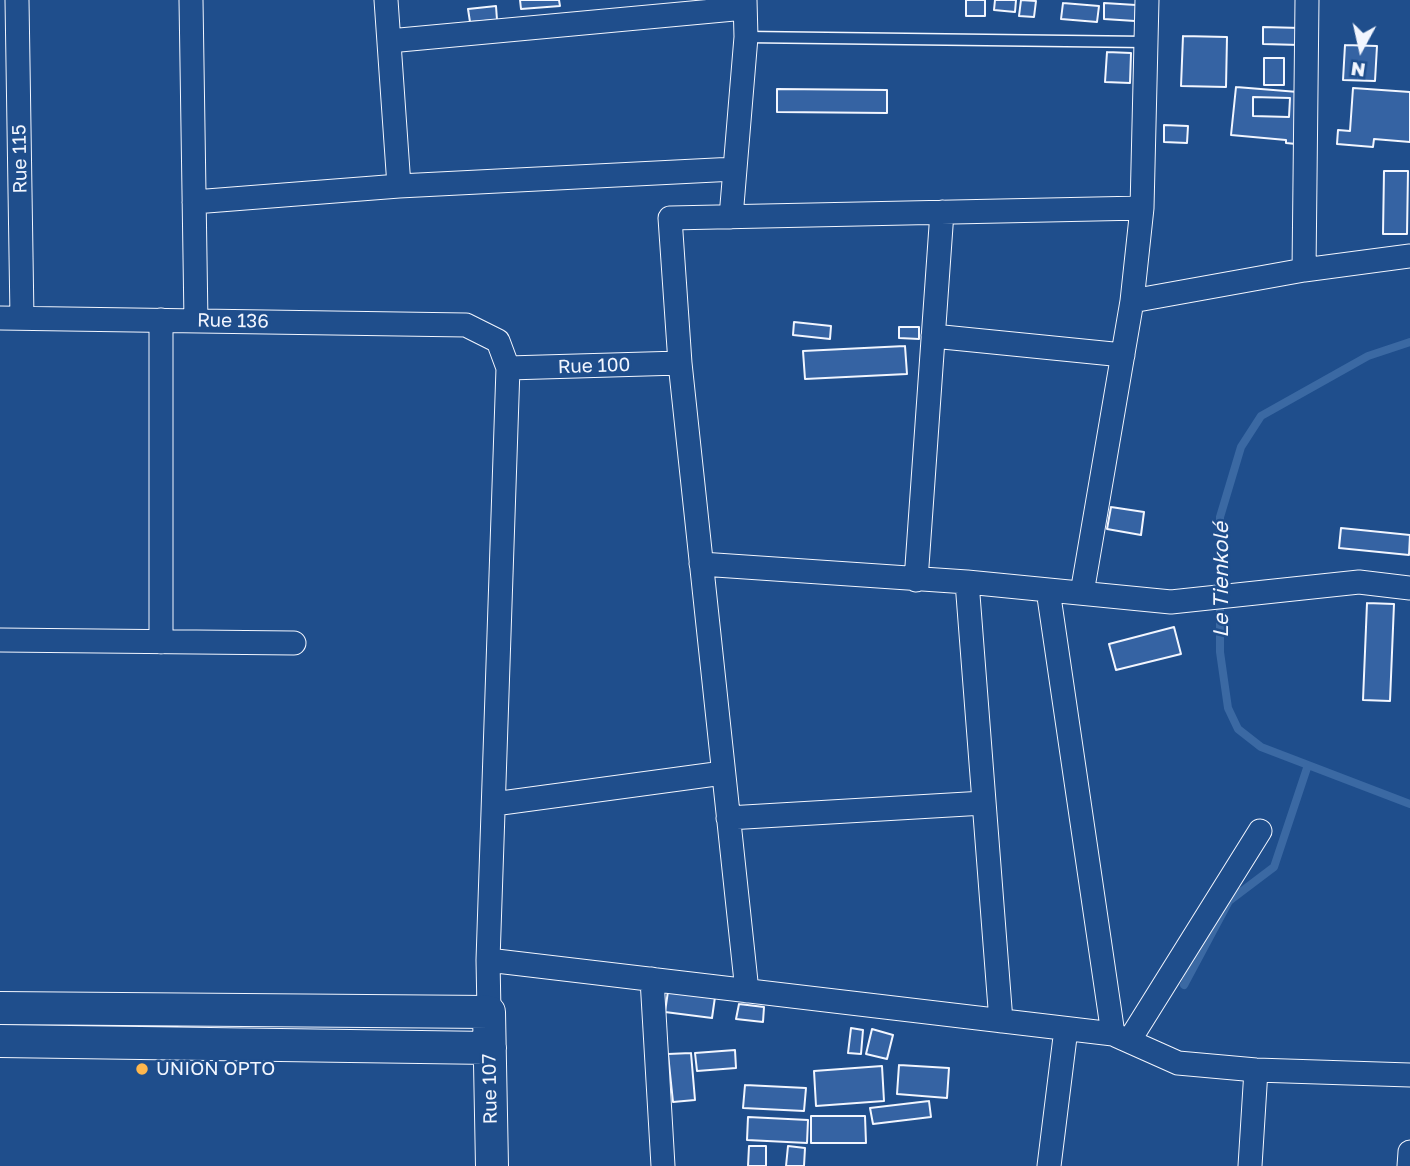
<!DOCTYPE html>
<meta charset="utf-8">
<style>
body{margin:0}
#map{position:relative;width:1410px;height:1166px;overflow:hidden;background:#1f4e8c;font-family:"Golos Text",sans-serif}
canvas{display:block}
.north{position:absolute;left:1326px;top:14px;width:70px;height:70px;-webkit-text-stroke:5px #1f4e8c;paint-order:stroke;rotate:188deg;font-size:19px;font-weight:700;line-height:28px;text-align:center;color:#f2f6ff}
.north::after{content:'';display:block;margin:auto;width:24px;height:32px;background:#f2f6ff;clip-path:polygon(50% 0,100% 100%,50% 72%,0 100%)}
</style>
<div id="map">
<canvas width="1410" height="1166"></canvas>
<div class="north">N</div>
</div>
<script>
const g = document.querySelector('canvas').getContext('2d');
g.lineJoin = 'round';
function poly(rows) {
  const path = new Path2D();
  for (const r of rows) {
    path.moveTo(r[0], r[1]);
    for (let i = 2; i < r.length; i += 2) path.lineTo(r[i], r[i + 1]);
  }
  return path;
}
function trace(path, color, width, dash) {
  g.strokeStyle = color;
  g.lineWidth = width;
  g.lineCap = dash ? 'butt' : 'round';
  g.setLineDash(dash || []);
  g.stroke(path);
}
function fillPath(path, color) {
  g.fillStyle = color;
  g.fill(path, 'evenodd');
}
function drawText(font, color, halo, rows, align = 'center') {
  g.font = font + ' "Golos Text",sans-serif';
  g.lineWidth = 5;
  g.setLineDash([]);
  g.textBaseline = 'middle';
  g.strokeStyle = halo;
  g.fillStyle = color;
  for (const [text, x, y, turn = 0] of rows) {
    g.save();
    g.translate(x, y);
    g.rotate((+turn || 0) * Math.PI / 180);
    g.textAlign = isNaN(turn) ? turn : align;
    if (halo) g.strokeText(text, 0, 0);
    g.fillText(text, 0, 0);
    g.restore();
  }
}
const stream = poly([
 [1410,342,1368,356,1261,416,1241,447,1220,517,1220,652,1228,708,1238,729,1261,747,1410,804],
 [1184,985,1229,901,1274,867,1308,765]
]);
const building = poly([
 [520,0,559,0,560,6,521,9,520,0],
 [966,0,985,0,985,16,966,16,966,0],
 [995,0,1016,0,1015,12,994,10,995,0],
 [1021,0,1036,1,1034,17,1019,16,1021,0],
 [1063,3,1099,6,1097,22,1061,19,1063,3],
 [1104,3,1136,5,1135,21,1104,19,1104,3],
 [496,6,497,20,470,22,468,9,496,6],
 [1263,27,1301,28,1300,45,1263,44,1263,27],
 [1183,36,1227,37,1226,87,1181,86,1183,36],
 [1345,45,1377,46,1375,81,1343,80,1345,45],
 [1107,52,1131,53,1130,83,1105,82,1107,52],
 [1264,58,1284,58,1284,85,1264,85,1264,58],
 [1236,87,1298,92,1306,145,1286,143,1286,140,1231,135,1236,87],
 [1253,97,1290,98,1289,117,1253,116,1253,97],
 [1353,88,1410,92,1410,142,1374,139,1373,147,1337,144,1338,130,1350,131,1353,88],
 [777,89,887,90,887,113,777,112,777,89],
 [1164,125,1188,126,1187,143,1164,142,1164,125],
 [1384,171,1408,171,1407,234,1383,234,1384,171],
 [794,322,831,326,830,339,793,335,794,322],
 [899,327,919,327,919,339,899,338,899,327],
 [905,346,907,374,805,379,803,351,905,346],
 [1111,507,1144,512,1141,535,1107,529,1111,507],
 [1341,528,1410,535,1409,555,1339,548,1341,528],
 [1367,603,1394,604,1390,701,1363,700,1367,603],
 [1174,627,1181,654,1116,670,1109,644,1174,627],
 [668,991,715,997,712,1018,665,1012,668,991],
 [739,1004,764,1007,763,1022,736,1019,739,1004],
 [851,1028,863,1030,861,1054,848,1053,851,1028],
 [872,1029,893,1035,887,1059,866,1054,872,1029],
 [735,1050,736,1068,697,1071,695,1053,735,1050],
 [691,1053,695,1100,673,1102,668,1054,691,1053],
 [899,1065,949,1068,947,1098,897,1094,899,1065],
 [882,1066,884,1101,816,1106,814,1071,882,1066],
 [745,1085,806,1088,804,1111,743,1108,745,1085],
 [929,1101,931,1117,873,1124,870,1108,929,1101],
 [811,1116,865,1116,866,1143,811,1143,811,1116],
 [748,1117,808,1120,807,1143,747,1140,748,1117],
 [749,1146,766,1146,766,1166,748,1166,749,1146],
 [788,1146,805,1148,804,1166,786,1166,788,1146]
]);
const lane = poly([
 [746,37,1146,42]
]);
const street = poly([
 [17,0,22,318],
 [191,0,196,321],
 [386,0,399,186],
 [389,41,745,8],
 [194,202,399,186,735,169],
 [731,217,746,37,745,0],
 [1304,270,1307,0],
 [1132,301,1304,270,1410,256],
 [0,318,466,325,498,341,508,368,488,960,489,1012],
 [933,336,1123,355],
 [508,368,680,363],
 [701,564,967,582,1171,602,1359,582,1410,588],
 [916,580,942,212],
 [967,582,1001,1021],
 [1048,590,1113,1034],
 [1082,593,1132,301,1142,208,1147,0],
 [0,640,294,643],
 [161,642,161,320],
 [494,804,723,773],
 [728,818,984,803],
 [488,960,1113,1034,1178,1063,1256,1070,1410,1075],
 [652,979,663,1166],
 [747,991,680,363,670,218,1142,208],
 [1129,1041,1260,831],
 [1049,1166,1066,1029],
 [1250,1166,1256,1070],
 [1409,1166,1410,1152]
]);
const secondary = poly([
 [0,1008,489,1012,492,1166],
 [0,1041,490,1048]
]);
const markers = [
 [142,1069,7,"#ffb74d"]
];
const streetNames = [
 ["Rue 115",20,159,-91],
 ["Rue 136",233,321,1],
 ["Rue 100",594,366,-2],
 ["Rue 107",490,1089,-91]
];
const poiNames = [
 ["UNION OPTO",156,1069]
];
const waterNames = [
 ["Le Tienkolé",1221,580,-90]
];
trace(stream, '#3b69a3', 8);
fillPath(building, '#3563a3');
trace(building, '#f2f6ff', 2);
trace(lane, '#f2f6ff', 13);
trace(street, '#f2f6ff', 25);
trace(secondary, '#f2f6ff', 34);
trace(lane, '#1f4e8c', 10);
trace(street, '#1f4e8c', 23);
trace(secondary, '#1f4e8c', 32);
for (const [x, y, r, color] of markers) {
  const dot = new Path2D();
  dot.arc(x, y, r, 0, 2 * Math.PI);
  g.fillStyle = color;
  g.fill(dot);
  trace(dot, '#1f4e8c', 2.5);
}
drawText('19px', '#f2f6ff', '#1f4e8c', streetNames);
drawText('19px', '#f2f6ff', '#1f4e8c', poiNames, 'left');
drawText('italic 21px', '#f2f6ff', '#1f4e8c', waterNames);
</script>
